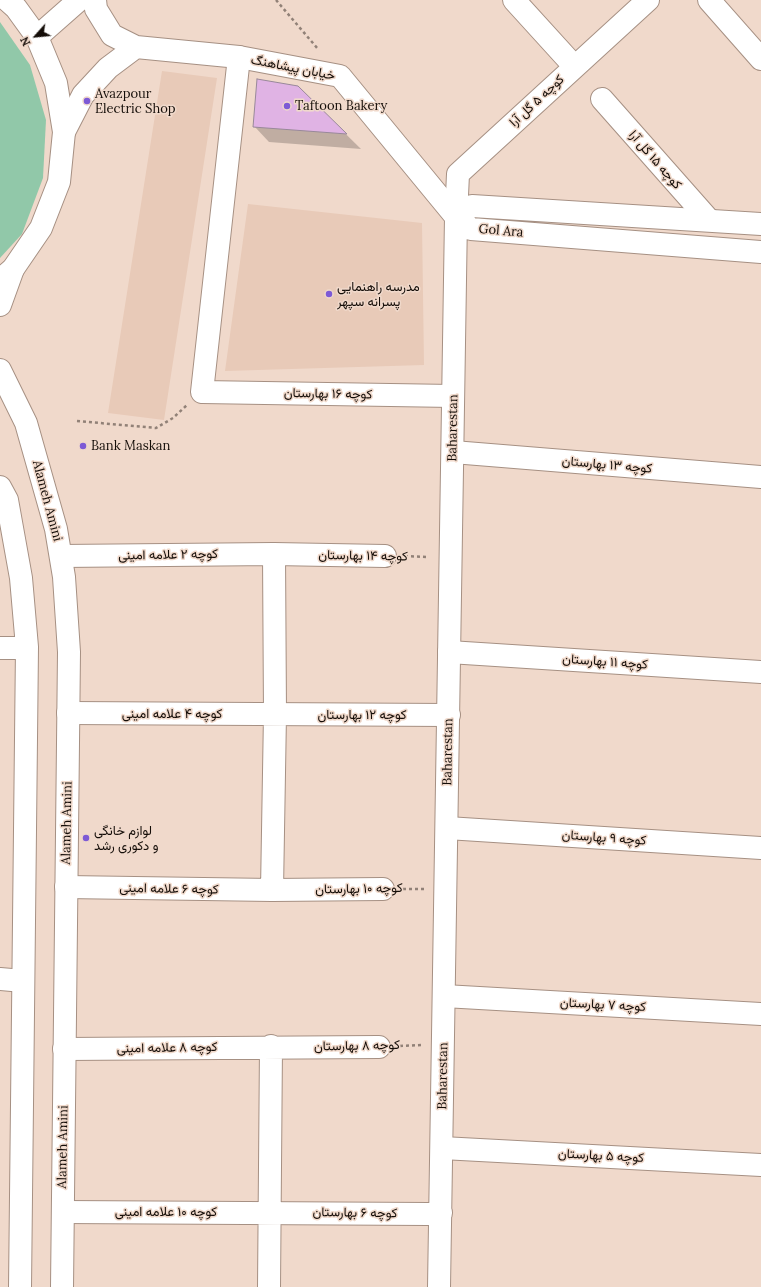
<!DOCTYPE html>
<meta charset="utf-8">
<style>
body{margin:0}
#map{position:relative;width:761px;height:1287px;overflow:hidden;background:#f0d9cb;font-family:Lora,serif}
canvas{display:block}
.north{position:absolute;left:16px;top:16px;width:40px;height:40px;-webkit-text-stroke:3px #f0d9cb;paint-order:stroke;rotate:243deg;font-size:11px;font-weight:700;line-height:16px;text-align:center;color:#140d08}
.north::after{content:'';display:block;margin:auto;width:14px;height:18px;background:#140d08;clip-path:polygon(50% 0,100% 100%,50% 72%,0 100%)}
</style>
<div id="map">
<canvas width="761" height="1287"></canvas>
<div class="north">N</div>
</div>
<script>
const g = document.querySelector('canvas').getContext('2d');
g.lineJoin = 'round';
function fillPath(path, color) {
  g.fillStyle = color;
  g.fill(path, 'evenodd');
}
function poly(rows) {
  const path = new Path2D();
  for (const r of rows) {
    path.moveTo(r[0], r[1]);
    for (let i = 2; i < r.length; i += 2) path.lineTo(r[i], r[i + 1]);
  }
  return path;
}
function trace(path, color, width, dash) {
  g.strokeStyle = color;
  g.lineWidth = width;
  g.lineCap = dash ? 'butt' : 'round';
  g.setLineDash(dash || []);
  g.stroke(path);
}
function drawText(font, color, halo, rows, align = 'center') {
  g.font = font + ' Lora,Vazirmatn,serif';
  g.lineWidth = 3;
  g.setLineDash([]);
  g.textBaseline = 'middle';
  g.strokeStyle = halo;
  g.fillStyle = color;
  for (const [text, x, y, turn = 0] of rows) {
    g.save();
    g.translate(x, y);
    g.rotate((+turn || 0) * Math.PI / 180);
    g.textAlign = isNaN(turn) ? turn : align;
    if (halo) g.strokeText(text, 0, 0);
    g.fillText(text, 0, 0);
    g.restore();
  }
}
const built = poly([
 [162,71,217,78,164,420,108,413],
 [248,204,422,223,424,365,225,371]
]);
const green = poly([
 [0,22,30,65,46,120,43,178,22,234,0,258]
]);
const shadow = poly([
 [298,87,361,149,269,142,254,126]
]);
const building = poly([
 [257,79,298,86,347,134,253,127,257,79]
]);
const path = poly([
 [276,0,318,49],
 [77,421,156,428,173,418,187,405],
 [405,556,428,557],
 [403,889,424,889],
 [400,1046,421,1045]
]);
const minor = poly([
 [514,0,574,66],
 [709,0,761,59],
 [239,57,202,392,453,396],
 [602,99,709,220],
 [456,217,458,174,648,0],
 [453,452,761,477],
 [61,556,274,554,385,556],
 [0,648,26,648],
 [449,652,761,672],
 [68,713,449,715],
 [447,828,761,848],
 [66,887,272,890,383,889],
 [272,890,275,714,274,554],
 [0,979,23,981],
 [444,996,761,1014],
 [64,1049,379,1047],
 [442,1148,761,1165],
 [63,1212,429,1214,441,1213],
 [269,1287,271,1046]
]);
const tertiary = poly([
 [95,0,96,9,112,35,136,47,239,57,340,76,456,217,471,229,761,252],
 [64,132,83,95,108,68,136,47],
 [456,217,472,206,761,224],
 [439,1287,456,217]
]);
const secondary = poly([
 [0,305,13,269],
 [0,370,26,423,56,529,64,577,69,652,62,1287],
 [0,487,7,500,21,578,27,647,20,1287]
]);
const primary = poly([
 [37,37,79,0],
 [0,280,13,269,41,228,59,182,64,132,56,83,37,37,16,8,7,0]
]);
const markers = [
 [87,101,4,"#7d5ad5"],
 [287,106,4,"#7d5ad5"],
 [329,294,4,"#7d5ad5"],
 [83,446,4,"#7d5ad5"],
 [86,838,4,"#7d5ad5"]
];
const streetNames = [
 ["خیابان پیشاهنگ",293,68,11],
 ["کوچه ۵ گل آرا",537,101,-43],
 ["کوچه ۱۵ گل آرا",655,160,49],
 ["Gol Ara",501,231,5],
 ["کوچه ۱۶ بهارستان",328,394,1],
 ["Baharestan",453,428,-89],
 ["کوچه ۱۳ بهارستان",607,465,5],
 ["Alameh Amini",47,501,75],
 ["کوچه ۲ علامه امینی",168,555,-1],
 ["کوچه ۱۴ بهارستان",363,556,1],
 ["کوچه ۱۱ بهارستان",605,662,4],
 ["کوچه ۴ علامه امینی",172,714],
 ["کوچه ۱۲ بهارستان",362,715],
 ["Baharestan",448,752,-89],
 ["Alameh Amini",67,823,-89],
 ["کوچه ۹ بهارستان",604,838,4],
 ["کوچه ۶ علامه امینی",169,889,1],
 ["کوچه ۱۰ بهارستان",359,889,-1],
 ["کوچه ۷ بهارستان",603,1005,3],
 ["کوچه ۸ بهارستان",357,1046,-1],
 ["کوچه ۸ علامه امینی",167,1048,-1],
 ["Baharestan",443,1076,-89],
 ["Alameh Amini",63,1147,-89],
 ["کوچه ۵ بهارستان",601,1156,3],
 ["کوچه ۱۰ علامه امینی",166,1212],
 ["کوچه ۶ بهارستان",355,1213,1]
];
const poiNames = [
 ["Avazpour",95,94],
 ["Electric Shop",95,109],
 ["Taftoon Bakery",295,106],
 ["مدرسه راهنمایی",337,287],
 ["پسرانه سپهر",337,302],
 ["Bank Maskan",91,446],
 ["لوازم خانگی",94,831],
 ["و دکوری رشد",94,846]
];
fillPath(built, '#e8cab8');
fillPath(green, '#91c8a9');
fillPath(shadow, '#0003');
fillPath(building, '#e0b3e4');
trace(building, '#988899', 1);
trace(minor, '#a69083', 24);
trace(tertiary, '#a69083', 24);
trace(secondary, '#a69083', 24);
trace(primary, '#a69083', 24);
trace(path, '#918177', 2.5, [3, 3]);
trace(minor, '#fff', 22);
trace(tertiary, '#fff', 22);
trace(secondary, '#fff', 22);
trace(primary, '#fff', 22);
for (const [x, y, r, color] of markers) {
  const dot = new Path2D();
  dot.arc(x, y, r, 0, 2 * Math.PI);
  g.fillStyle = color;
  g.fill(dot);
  trace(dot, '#f0d9cb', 1.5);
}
drawText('13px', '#140d08', '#f0d9cb', streetNames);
drawText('13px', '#140d08', '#f0d9cb', poiNames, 'left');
</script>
